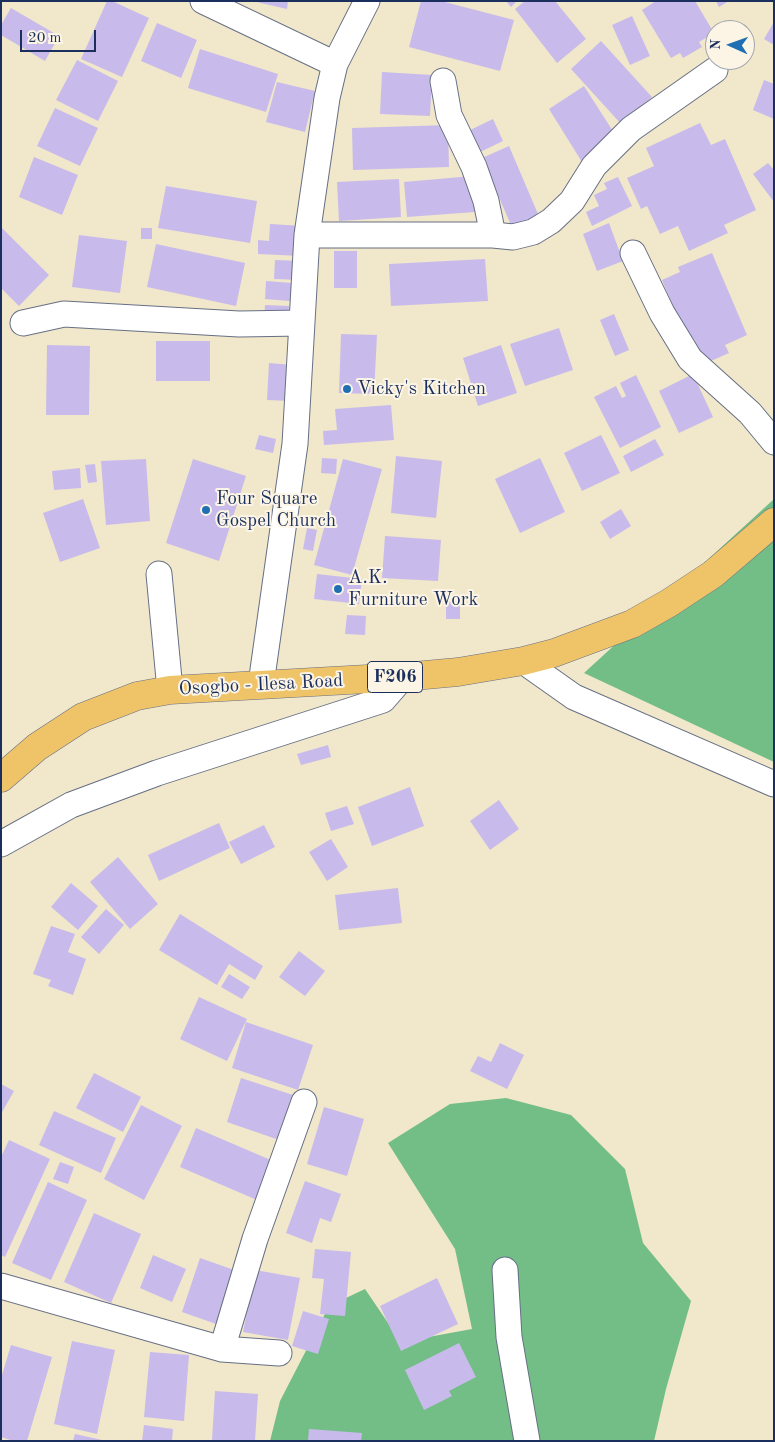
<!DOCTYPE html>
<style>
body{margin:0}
#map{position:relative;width:775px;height:1442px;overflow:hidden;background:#f1e7cb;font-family:"Old Standard TT",serif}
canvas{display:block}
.frame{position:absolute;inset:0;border:2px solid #1b2f5e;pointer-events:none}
.north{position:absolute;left:705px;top:20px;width:50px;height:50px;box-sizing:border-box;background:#fcf5e5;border:1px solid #a2a6af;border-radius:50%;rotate:272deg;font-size:14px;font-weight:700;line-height:20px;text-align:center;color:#1b2f5e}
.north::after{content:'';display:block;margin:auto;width:18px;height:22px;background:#1f6fb2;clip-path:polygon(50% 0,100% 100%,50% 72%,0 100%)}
.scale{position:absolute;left:20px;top:30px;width:76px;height:22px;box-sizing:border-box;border:2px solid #1b2f5e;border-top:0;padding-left:6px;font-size:15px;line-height:18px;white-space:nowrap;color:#1b2f5e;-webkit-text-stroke:4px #fcf5e5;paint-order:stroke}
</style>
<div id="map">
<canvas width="775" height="1442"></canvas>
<div class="frame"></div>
<div class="north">N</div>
<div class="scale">20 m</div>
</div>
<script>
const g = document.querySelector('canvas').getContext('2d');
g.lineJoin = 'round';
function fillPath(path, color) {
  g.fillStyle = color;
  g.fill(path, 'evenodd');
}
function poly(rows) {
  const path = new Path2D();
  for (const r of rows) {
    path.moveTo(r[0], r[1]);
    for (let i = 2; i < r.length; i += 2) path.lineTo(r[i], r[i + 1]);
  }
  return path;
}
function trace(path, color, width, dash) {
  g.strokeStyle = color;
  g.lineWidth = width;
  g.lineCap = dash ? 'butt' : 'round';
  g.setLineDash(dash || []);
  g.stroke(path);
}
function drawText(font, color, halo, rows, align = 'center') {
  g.font = font + ' "Old Standard TT",serif';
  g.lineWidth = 4;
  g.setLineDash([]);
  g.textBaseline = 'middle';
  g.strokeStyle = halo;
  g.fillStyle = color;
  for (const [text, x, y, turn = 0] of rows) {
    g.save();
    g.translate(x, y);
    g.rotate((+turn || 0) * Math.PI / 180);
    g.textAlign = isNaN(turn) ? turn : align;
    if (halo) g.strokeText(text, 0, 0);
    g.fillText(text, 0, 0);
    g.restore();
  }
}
const forest = poly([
 [774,499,774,762,584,673],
 [506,1098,571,1115,625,1169,643,1243,691,1301,666,1389,654,1441,270,1441,280,1401,329,1306,365,1289,401,1342,472,1329,455,1249,388,1143,450,1104]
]);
const building = poly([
 [107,1,112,1,149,18,122,77,81,59],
 [252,1,288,1,287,9],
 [421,1,441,1,514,20,500,71,409,47],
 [506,1,517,1,511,7],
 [525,1,555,1,586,39,557,63,515,9],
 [656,1,695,1,714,33,699,42,702,47,683,58,680,53,671,58,642,10],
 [716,1,729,1,719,7],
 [11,8,59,36,45,61,1,35,1,25],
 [632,16,650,56,630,65,612,25],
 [774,22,774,45,764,39],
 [157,23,197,40,181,78,141,61],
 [601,41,652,97,622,125,571,69],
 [200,49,278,74,266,112,188,88],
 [77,60,118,81,98,121,56,100],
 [382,72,432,75,430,116,380,114],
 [764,80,774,84,774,119,753,110],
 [277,82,315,91,305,132,266,122],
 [584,86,618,139,582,162,549,109],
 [55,108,98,128,80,166,37,146],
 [493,119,503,141,476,154,466,132],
 [700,123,711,145,725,139,756,210,724,225,728,233,689,251,678,226,660,234,647,206,641,209,627,178,654,166,646,148],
 [448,125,449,167,353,170,352,128],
 [509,146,541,221,514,232,482,158],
 [34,157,78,175,62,215,19,197],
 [768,163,774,170,774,202,753,174],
 [472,176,475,212,407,217,404,182],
 [618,177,632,206,592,226,586,212,599,206,594,195,607,189,604,183],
 [399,179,401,217,339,221,337,182],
 [166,186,257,201,250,243,158,228],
 [609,223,623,261,597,271,583,234],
 [270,224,303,226,301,256,258,254,258,240,269,241],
 [1,227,49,275,19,306,1,288],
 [141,228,152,228,152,239,141,239],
 [79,235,127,241,120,293,72,287],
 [156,244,245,263,236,306,147,287],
 [334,251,357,251,357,288,334,288],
 [712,253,747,335,725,345,729,353,704,364,694,339,688,342,662,280,680,272,678,267],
 [485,259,488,301,391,306,389,264],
 [275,260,302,261,301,280,274,279],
 [266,281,292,283,290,301,265,299],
 [265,305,289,306,288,322,264,321],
 [614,314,629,350,615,356,600,320],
 [559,328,573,370,525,386,510,344],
 [341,334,377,335,374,394,339,393],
 [156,341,210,341,210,381,156,381],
 [47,345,90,346,89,415,46,415],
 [501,345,517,393,478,406,463,358],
 [269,363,293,365,291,401,267,400],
 [693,374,713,417,679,433,659,391],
 [636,375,661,427,620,448,594,397,616,386,622,398,626,396,620,383],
 [391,405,394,440,324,445,323,431,337,430,335,409],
 [259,435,276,439,273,453,255,449],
 [601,435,620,473,582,491,564,453],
 [655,439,664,455,631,472,623,456],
 [396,456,442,461,436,518,391,513],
 [322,458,337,459,336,474,321,473],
 [540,458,565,512,520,533,495,479],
 [146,459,150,521,106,525,101,461],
 [193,459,246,476,219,561,166,543],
 [343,459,382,469,352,575,314,565],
 [95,464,97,482,88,483,85,465],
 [80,468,81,488,54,490,52,471],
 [83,499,100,548,60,562,43,513],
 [621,509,631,526,610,539,600,522],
 [307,528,317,530,313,551,303,549],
 [385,536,441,540,438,581,382,578],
 [317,574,362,579,359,604,314,599],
 [446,601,460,602,460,619,446,619],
 [347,615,366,616,365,635,345,634],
 [328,745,331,757,301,765,297,754],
 [410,787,424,826,372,846,358,807],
 [499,800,519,829,490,850,470,821],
 [347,806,354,824,331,831,325,813],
 [219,823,230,848,159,881,148,855],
 [264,825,275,847,241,864,229,842],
 [331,839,348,867,327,881,309,852],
 [118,857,158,904,130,929,90,882],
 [71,883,98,906,78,930,51,907],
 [398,888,402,923,339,930,335,895],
 [106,909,124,925,99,954,81,937],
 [180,914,263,966,255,980,229,964,217,985,159,950],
 [51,926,75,934,68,952,86,959,73,995,48,986,51,980,33,974],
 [299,951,325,971,305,996,279,977],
 [229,974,250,987,242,999,221,987],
 [199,997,247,1019,227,1061,180,1039],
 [246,1022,313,1045,298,1090,232,1068],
 [500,1043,524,1055,507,1089,470,1071,478,1056,491,1062],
 [94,1073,141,1097,123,1132,76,1108],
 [241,1078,296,1096,282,1141,227,1122],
 [1,1084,14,1091,1,1114],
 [141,1105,182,1126,144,1200,104,1179],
 [324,1107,364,1119,347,1176,307,1164],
 [54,1111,116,1138,101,1173,39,1145],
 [196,1128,273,1161,257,1200,180,1167],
 [9,1140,50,1159,5,1257,1,1255,1,1157],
 [60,1162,74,1167,68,1184,53,1179],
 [305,1181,341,1194,331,1222,320,1218,312,1243,286,1233],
 [48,1182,87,1200,51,1280,12,1263],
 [94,1213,141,1234,111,1303,64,1282],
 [315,1249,351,1252,345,1316,320,1314,324,1279,312,1278],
 [153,1255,186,1269,172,1302,140,1288],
 [200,1258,237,1271,219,1325,182,1312],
 [255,1270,300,1278,288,1340,243,1332],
 [437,1278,458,1324,401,1351,380,1306],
 [303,1311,329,1319,318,1354,292,1346],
 [72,1341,115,1350,97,1434,54,1424],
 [459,1343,476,1377,449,1391,452,1396,424,1410,405,1370],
 [11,1345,52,1357,27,1441,13,1441,1,1437,1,1378],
 [150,1352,189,1355,184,1421,144,1417],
 [215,1391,258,1394,255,1441,212,1440],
 [144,1425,173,1429,172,1441,142,1441],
 [309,1429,362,1433,361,1441,308,1441],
 [75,1434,102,1440,102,1441,73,1441]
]);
const minor = poly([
 [203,1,335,64],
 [443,81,449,115,474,167,486,201,493,235],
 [307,235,493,235,513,237,533,232,551,221,572,201,594,166,631,129,715,70],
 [633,253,662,313,690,359,750,413,774,442],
 [23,323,64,314,239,324,302,323],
 [159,574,170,690],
 [523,661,574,697,774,784],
 [261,684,295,444,307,235,327,98,335,64,367,1],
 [1,844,71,805,157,773,383,700,403,677],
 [505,1270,509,1337,527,1441],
 [1,1286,222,1349,279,1353],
 [222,1349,255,1239,304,1102]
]);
const major = poly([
 [1,778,37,747,83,717,137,696,170,690,403,677,458,672,523,661,554,653,632,624,669,603,713,574,774,522]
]);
const markers = [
 [347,389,5,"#1f6fb2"],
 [206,510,5,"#1f6fb2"],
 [338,589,5,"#1f6fb2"]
];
const shields = [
 [395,677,55]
];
const shieldNames = [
 ["F206",395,677]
];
const poiNames = [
 ["Vicky's Kitchen",357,389],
 ["Four Square",216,499],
 ["Gospel Church",216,521],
 ["A.K.",348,578],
 ["Furniture Work",348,600]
];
const streetNames = [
 ["Osogbo - Ilesa Road",261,685,-3]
];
fillPath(forest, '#72be86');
fillPath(building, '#c8bbeb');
trace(minor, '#666f84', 27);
trace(major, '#666f84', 29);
trace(minor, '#fff', 25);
trace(major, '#efc469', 28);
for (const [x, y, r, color] of markers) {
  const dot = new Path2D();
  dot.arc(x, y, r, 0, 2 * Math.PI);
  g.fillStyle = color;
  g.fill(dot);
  trace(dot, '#fcf5e5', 2);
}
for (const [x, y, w] of shields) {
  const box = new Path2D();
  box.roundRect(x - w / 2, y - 15.5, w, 31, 4);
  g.fillStyle = '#fcf5e5';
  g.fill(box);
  trace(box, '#1b2f5e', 1);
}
drawText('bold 18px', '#1b2f5e', null, shieldNames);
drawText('19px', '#1b2f5e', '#fcf5e5', poiNames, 'left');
drawText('19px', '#1b2f5e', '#fcf5e5', streetNames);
</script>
